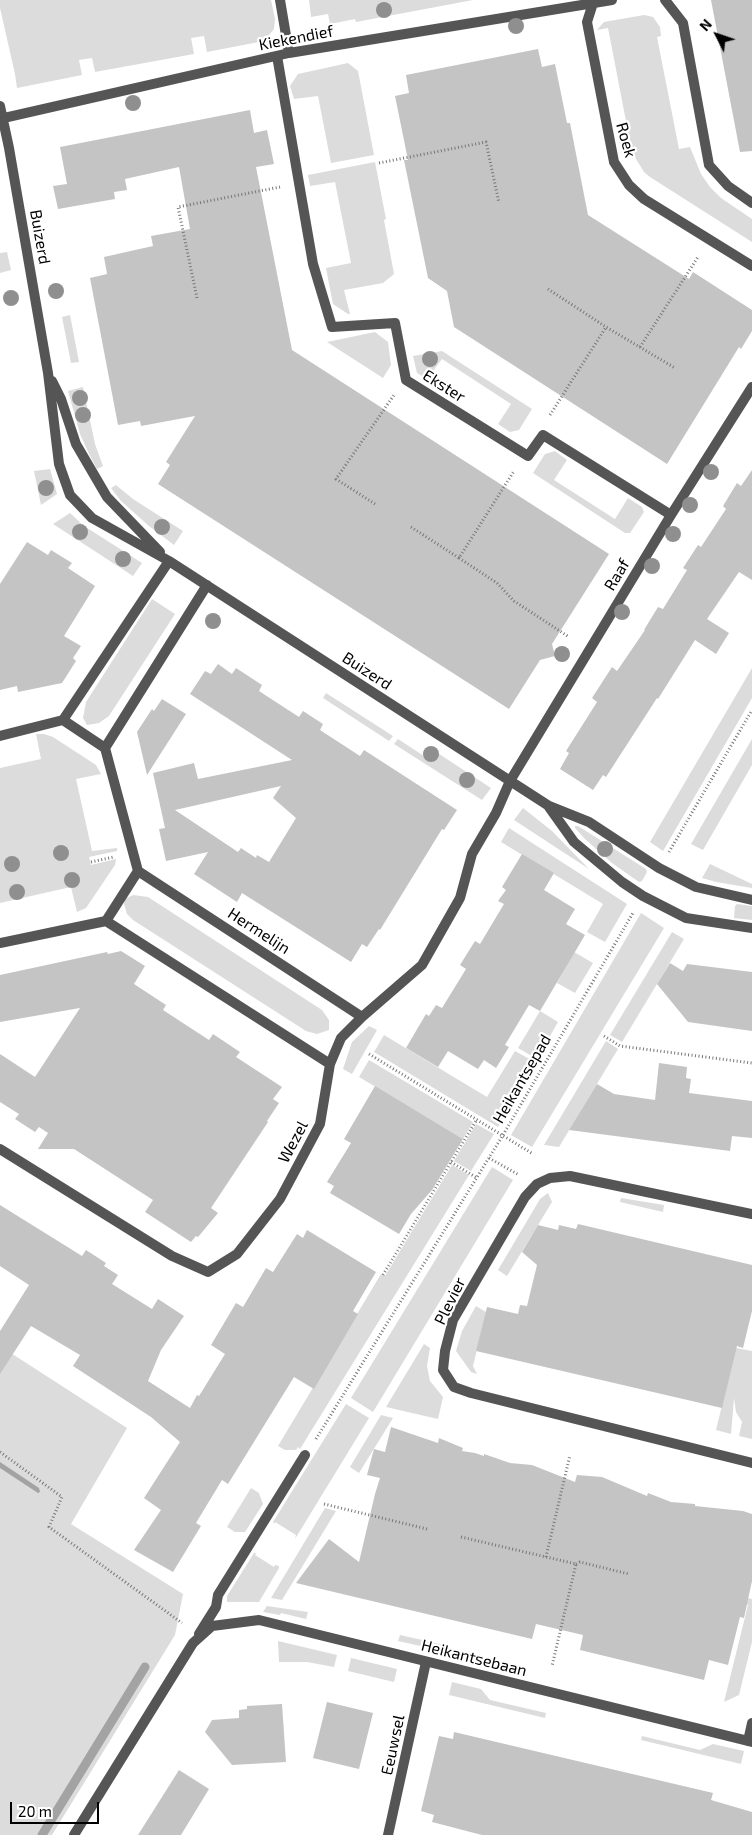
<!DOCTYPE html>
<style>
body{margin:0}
#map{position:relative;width:752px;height:1835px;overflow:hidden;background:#fff;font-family:"Exo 2",sans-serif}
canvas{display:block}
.north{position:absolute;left:692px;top:10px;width:50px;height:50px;-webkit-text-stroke:4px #fff;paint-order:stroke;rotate:311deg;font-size:14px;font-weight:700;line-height:20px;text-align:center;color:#000}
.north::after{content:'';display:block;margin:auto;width:18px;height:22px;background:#000;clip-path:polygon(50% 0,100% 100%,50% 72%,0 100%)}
.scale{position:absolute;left:10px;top:1802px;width:89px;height:22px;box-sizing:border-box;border:2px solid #000;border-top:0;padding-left:6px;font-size:15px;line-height:18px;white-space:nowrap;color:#000;-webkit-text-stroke:4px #fff;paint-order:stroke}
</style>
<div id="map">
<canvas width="752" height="1835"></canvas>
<div class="north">N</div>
<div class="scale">20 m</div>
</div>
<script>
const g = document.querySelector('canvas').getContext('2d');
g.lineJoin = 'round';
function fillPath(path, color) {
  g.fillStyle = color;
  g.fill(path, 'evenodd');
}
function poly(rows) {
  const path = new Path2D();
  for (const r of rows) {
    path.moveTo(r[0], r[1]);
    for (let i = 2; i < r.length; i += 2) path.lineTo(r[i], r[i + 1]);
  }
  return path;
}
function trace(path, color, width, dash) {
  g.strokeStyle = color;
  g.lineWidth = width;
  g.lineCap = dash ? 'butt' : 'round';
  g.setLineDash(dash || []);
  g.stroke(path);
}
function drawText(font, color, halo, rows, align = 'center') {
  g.font = font + ' "Exo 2",sans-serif';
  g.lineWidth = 4.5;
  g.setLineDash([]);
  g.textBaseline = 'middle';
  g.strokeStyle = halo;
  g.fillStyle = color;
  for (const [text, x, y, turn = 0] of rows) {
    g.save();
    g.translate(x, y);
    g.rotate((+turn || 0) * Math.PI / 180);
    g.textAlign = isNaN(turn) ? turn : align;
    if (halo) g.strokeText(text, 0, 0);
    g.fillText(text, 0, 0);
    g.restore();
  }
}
const green = poly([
 [0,0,271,0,275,19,274,29,264,41,207,52,204,36,191,38,194,54,95,72,92,58,79,60,82,75,17,88,15,74,0,8],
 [309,0,473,0,356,22,355,19,330,24,328,14,311,17],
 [644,15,653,17,660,27,661,36,657,37,679,149,690,147,701,174,710,187,721,198,752,219,752,242,650,177,644,172,636,159,631,147,608,28,597,30,604,22],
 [348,63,358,71,374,155,331,163,318,96,294,99,290,86,298,74],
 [375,162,386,219,384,220,394,274,383,283,344,290,350,314,348,314,333,304,326,268,351,263,335,182,310,186,308,175],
 [7,252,11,270,0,273,0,253],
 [70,315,79,362,71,363,62,317],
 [375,332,388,342,391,365,383,378,327,342],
 [442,351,532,409,519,430,510,432,498,424,511,404,442,359,427,379,417,373,413,356],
 [83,387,95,444,103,466,97,469,90,456,80,434,68,391],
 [555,451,567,460,554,480,615,519,628,498,642,507,644,512,630,533,625,533,533,473,545,454],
 [50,469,57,494,41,505,34,471],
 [116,485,133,499,183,531,174,545,149,526,121,501,111,488],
 [70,513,84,526,142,563,133,576,53,524],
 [152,599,175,614,109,716,99,723,87,725,83,718,86,702],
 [752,668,752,698,663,851,650,842],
 [326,693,393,736,389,741,323,698],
 [36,734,44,734,53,737,96,765,101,774,76,779,92,851,117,848,117,851,89,857,91,865,116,859,115,865,86,908,77,912,71,887,0,903,0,768,41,759],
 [398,739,424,756,430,748,491,788,482,800,394,744],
 [752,739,752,765,703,850,691,844],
 [523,808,552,831,589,869,514,820],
 [575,826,578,826,646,869,647,872,642,881,639,882,612,863,585,839,575,828],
 [509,828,627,904,605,942,587,932,603,904,501,842],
 [710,864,752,884,752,888,716,882,702,878],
 [133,895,148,897,322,1010,329,1020,329,1030,317,1034,306,1031,133,920,127,914,124,904,125,899],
 [737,904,752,906,752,920,734,918,735,906],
 [641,913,664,928,532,1147,511,1135],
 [672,932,684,939,622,1042,610,1035],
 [574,952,593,963,575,993,557,983],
 [540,1011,558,1022,537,1059,518,1048],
 [369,1026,377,1030,352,1074,343,1069,352,1042],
 [384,1035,487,1097,515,1051,535,1062,498,1127,374,1052],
 [606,1041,618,1049,559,1147,544,1145],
 [369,1060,473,1122,463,1139,359,1077],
 [476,1124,494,1134,471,1171,454,1161],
 [452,1165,469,1175,300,1449,298,1447,296,1450,285,1450,278,1446,381,1274,385,1276],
 [492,1167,513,1180,373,1412,351,1398],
 [548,1193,552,1202,507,1276,498,1270,540,1199],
 [621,1198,664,1205,663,1212,620,1202],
 [476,1306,486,1312,473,1366,477,1374,471,1372,456,1351,462,1331],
 [424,1344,430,1348,427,1366,430,1381,443,1397,438,1419,386,1407],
 [0,1346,127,1428,71,1524,183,1594,175,1635,52,1835,0,1835],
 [736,1348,752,1351,752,1439,739,1436,742,1422,736,1412,734,1398,731,1434,716,1430],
 [346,1404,369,1418,295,1539,296,1535,275,1522,274,1524,273,1522],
 [381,1415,393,1418,359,1473,350,1467],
 [251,1488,259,1493,263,1504,245,1532,235,1532,227,1527],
 [325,1508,336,1511,282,1600,271,1598],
 [254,1553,256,1553,255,1555,274,1567,275,1565,279,1566,279,1568,259,1602,227,1602,227,1596],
 [747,1598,752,1599,752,1642,739,1695,724,1702,748,1605,746,1604],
 [267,1606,308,1612,306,1619,281,1613,280,1615,263,1612],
 [400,1635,449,1646,447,1652,398,1641],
 [278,1641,337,1655,334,1667,307,1662,279,1662],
 [351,1658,397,1669,394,1682,348,1671],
 [452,1682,481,1689,490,1700,546,1713,545,1718,449,1695],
 [642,1736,700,1750,713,1744,744,1751,741,1764,641,1740]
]);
const water = poly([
 [0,1462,39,1488,40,1492,38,1493,0,1468]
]);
const stream = poly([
 [42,1835,145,1667]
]);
const building = poly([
 [711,0,752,0,752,151,740,152],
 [538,49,542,67,555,64,567,123,570,123,588,215,689,279,693,272,752,310,752,331,741,349,739,347,667,464,454,327,447,291,428,278,404,160,408,160,395,96,409,93,406,75],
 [250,110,254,133,267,130,274,164,256,167,292,350,609,554,552,644,555,656,540,660,509,709,158,484,170,465,166,462,195,416,141,426,140,421,118,425,90,278,107,274,104,257,153,246,151,236,190,229,179,167,125,179,127,190,114,192,115,199,58,209,53,186,67,184,60,147],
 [752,470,752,580,739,572,707,619,729,633,716,654,695,640,658,699,657,698,606,777,603,775,593,790,560,769,569,753,566,751,597,702,592,698,612,667,617,671,645,630,644,630,658,607,663,609,687,570,683,568,698,545,701,547,726,509,723,506,737,483,741,486],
 [27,542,48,555,51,550,72,563,68,568,95,586,64,636,81,646,73,658,76,661,62,683,18,692,17,686,0,690,0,584],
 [218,664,232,674,236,668,262,685,259,691,299,717,303,711,323,724,320,730,360,756,364,750,457,810,444,830,442,829,380,930,379,929,367,947,362,944,351,962,242,893,237,902,194,874,208,852,166,861,159,829,165,828,153,773,194,763,198,779,292,760,190,694,205,671,211,674],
 [281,786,273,798,296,818,269,862,257,855,256,858,241,848,238,852,175,810],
 [162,699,186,714,147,775,137,732,152,709,154,711],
 [522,854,554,873,544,890,575,909,566,924,585,935,540,1011,529,1005,505,1045,509,1047,496,1068,484,1060,478,1069,448,1051,438,1067,406,1048,426,1014,429,1016,436,1005,442,1008,466,969,460,965,475,941,480,944,504,904,498,901,506,890,502,887],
 [121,951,145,966,134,984,166,1005,163,1010,209,1040,213,1034,240,1052,236,1057,282,1087,273,1099,279,1103,267,1121,268,1122,211,1208,218,1213,198,1237,196,1236,191,1242,145,1212,153,1200,74,1149,38,1149,48,1133,39,1127,35,1132,15,1119,19,1114,0,1102,0,1054,35,1077,80,1008,0,1022,0,975,107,952,108,954],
 [670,963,683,971,687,964,752,972,752,1031,688,1022,657,984],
 [659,1063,687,1067,686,1078,691,1079,689,1093,752,1101,752,1138,732,1136,730,1151,569,1130,597,1084,614,1094,655,1100],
 [375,1086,463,1139,432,1190,411,1214,399,1234,330,1193,334,1186,327,1182,351,1143,344,1139],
 [0,1205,82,1256,86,1250,106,1263,104,1266,118,1275,112,1284,152,1309,158,1299,184,1316,161,1350,148,1381,190,1408,197,1395,199,1396,225,1354,211,1345,236,1303,243,1307,266,1268,273,1272,297,1234,303,1238,307,1230,376,1272,353,1311,358,1314,314,1389,294,1377,228,1484,222,1480,196,1523,201,1526,173,1572,134,1550,161,1510,144,1498,180,1442,151,1417,73,1366,80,1355,31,1326,0,1374,0,1331,29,1285,0,1266],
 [578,1224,752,1265,752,1311,743,1348,737,1346,722,1408,476,1351,487,1307,518,1314,520,1305,527,1306,537,1265,522,1252,538,1225,558,1230,559,1225,576,1229],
 [391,1427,438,1443,439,1438,463,1448,462,1451,475,1453,484,1456,484,1454,510,1463,532,1465,575,1482,577,1475,602,1477,647,1496,648,1493,671,1502,695,1504,695,1506,743,1511,752,1514,752,1581,744,1618,740,1617,728,1665,709,1660,704,1680,580,1650,583,1635,536,1624,532,1639,296,1583,329,1539,359,1562,375,1494,380,1478,367,1475,374,1449,385,1452],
 [327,1702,373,1713,359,1769,313,1758],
 [282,1704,286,1762,232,1765,205,1732,212,1720,239,1718,239,1710,247,1709,247,1706],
 [454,1732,713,1793,711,1800,752,1812,752,1835,482,1835,432,1822,434,1815,421,1811,439,1736,453,1739],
 [179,1770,209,1789,181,1835,138,1835]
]);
const path = poly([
 [379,163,486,142,499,203],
 [548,289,606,327],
 [197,298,178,207,280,187],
 [640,347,698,257],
 [550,415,606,327,675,368],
 [375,504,336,479,394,395],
 [411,527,459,558,514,471],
 [459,558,497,583,514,601,569,637],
 [669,852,752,710],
 [91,862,114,857],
 [604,1036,620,1046,752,1063],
 [369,1054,533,1154],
 [489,1158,519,1175],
 [451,1162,477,1178],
 [383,1275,477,1119],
 [316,1439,503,1135,633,913],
 [0,1452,62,1497,49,1527,182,1623],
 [324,1504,427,1529],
 [461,1537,576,1564,552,1666],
 [546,1557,570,1455],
 [576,1564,580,1562,629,1574]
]);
const minor = poly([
 [280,0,289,53],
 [594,0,587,22,614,162,629,185,644,199,752,266],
 [665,0,683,23,709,165,728,186,752,203],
 [277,56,313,264,332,327,395,323,406,380,528,456,543,435,671,515],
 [0,106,9,148,48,373,59,464,70,495,92,518,169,561,549,806,589,822,659,868,696,887,752,900],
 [0,119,289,53,612,0],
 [52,381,61,399,76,444,107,497,160,552],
 [63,720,169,561],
 [0,736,63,720,105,748,138,871,106,921],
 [105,748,207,585],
 [549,807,574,842,622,882,643,896,686,918,752,928],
 [138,871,362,1017],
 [0,943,106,921,330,1064],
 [0,1149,172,1256,208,1272,237,1254,280,1199,320,1124,330,1064,341,1038,362,1017,422,965,460,898,472,854,496,813,510,781,671,515,752,387],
 [752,1214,570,1176,550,1178,537,1184,525,1197,453,1320,445,1351,443,1370,454,1387,471,1393,752,1463],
 [199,1634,216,1607,218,1595,305,1455],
 [748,1741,752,1723],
 [74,1835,193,1643,212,1626,259,1620,752,1742],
 [388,1835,426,1662]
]);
const trees = [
 [384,10],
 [516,26],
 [133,103],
 [56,291],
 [11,298],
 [430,359],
 [80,398],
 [83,415],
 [711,472],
 [46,488],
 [690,505],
 [162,527],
 [80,532],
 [673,534],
 [123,559],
 [652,566],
 [622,612],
 [213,621],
 [562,654],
 [431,754],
 [467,780],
 [605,849],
 [61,853],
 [12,864],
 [72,880],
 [17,892]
];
const streetNames = [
 ["Kiekendief",296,38,-11],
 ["Roek",626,140,74],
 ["Buizerd",40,237,80],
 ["Ekster",444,386,32],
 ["Raaf",617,575,-59],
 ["Buizerd",367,671,33],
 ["Hermelijn",259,931,33],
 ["Heikantsepad",522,1079,-60],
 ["Wezel",293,1142,-62],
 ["Plevier",450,1301,-64],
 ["Heikantsebaan",474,1658,14],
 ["Eeuwsel",393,1745,-78]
];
fillPath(green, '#dcdcdc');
fillPath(water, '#a3a3a3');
trace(stream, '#a3a3a3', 9);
fillPath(building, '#c4c4c4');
trace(path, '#777', 3, [1, 2.5]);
trace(minor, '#555', 10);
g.fillStyle = '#8f8f8f';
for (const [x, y] of trees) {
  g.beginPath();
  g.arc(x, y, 8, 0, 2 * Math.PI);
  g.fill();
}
drawText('16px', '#000', '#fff', streetNames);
</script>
